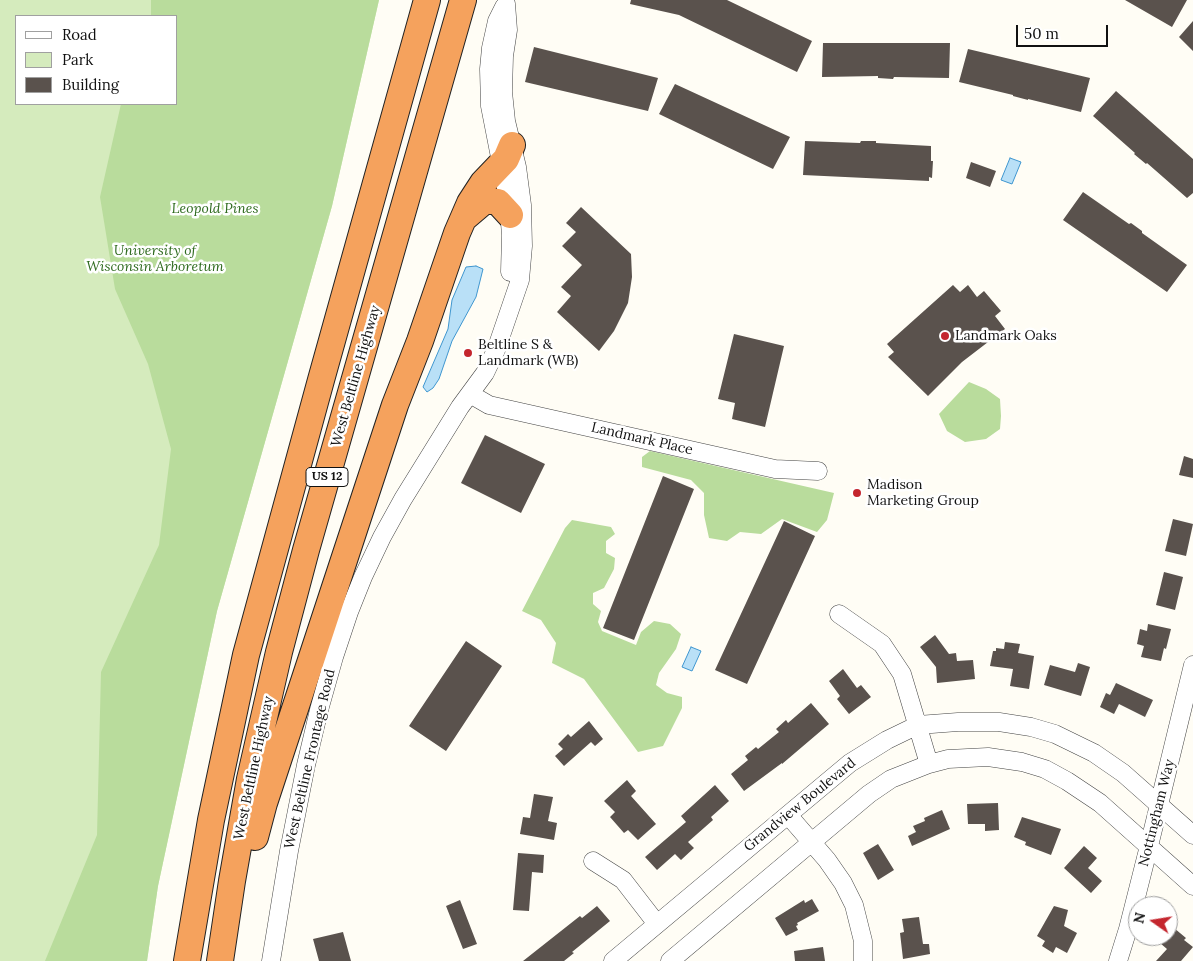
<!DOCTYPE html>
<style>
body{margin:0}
#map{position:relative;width:1193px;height:961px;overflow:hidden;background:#fffdf5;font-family:Lora,serif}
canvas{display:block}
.legend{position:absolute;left:15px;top:15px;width:162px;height:90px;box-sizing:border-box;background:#fff;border:1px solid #a0a0a0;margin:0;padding:6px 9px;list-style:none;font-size:15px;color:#111}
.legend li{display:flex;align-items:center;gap:10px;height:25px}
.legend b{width:25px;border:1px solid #a0a0a0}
.north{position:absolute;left:1128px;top:896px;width:50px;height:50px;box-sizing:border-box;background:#fff;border:1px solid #a0a0a0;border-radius:50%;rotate:283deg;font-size:14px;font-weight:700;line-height:20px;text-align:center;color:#111}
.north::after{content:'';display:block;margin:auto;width:18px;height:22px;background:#c4262e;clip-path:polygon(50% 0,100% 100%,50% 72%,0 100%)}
.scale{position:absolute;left:1016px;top:25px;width:92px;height:22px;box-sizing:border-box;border:2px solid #111;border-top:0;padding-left:6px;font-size:15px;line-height:18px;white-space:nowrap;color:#111;-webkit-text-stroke:4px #fff;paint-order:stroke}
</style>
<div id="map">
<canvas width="1193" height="961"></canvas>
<ul class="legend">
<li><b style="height:6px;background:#fff"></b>Road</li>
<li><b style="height:14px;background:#d5ebbd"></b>Park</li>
<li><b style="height:14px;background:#5a524d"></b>Building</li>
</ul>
<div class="north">N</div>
<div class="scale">50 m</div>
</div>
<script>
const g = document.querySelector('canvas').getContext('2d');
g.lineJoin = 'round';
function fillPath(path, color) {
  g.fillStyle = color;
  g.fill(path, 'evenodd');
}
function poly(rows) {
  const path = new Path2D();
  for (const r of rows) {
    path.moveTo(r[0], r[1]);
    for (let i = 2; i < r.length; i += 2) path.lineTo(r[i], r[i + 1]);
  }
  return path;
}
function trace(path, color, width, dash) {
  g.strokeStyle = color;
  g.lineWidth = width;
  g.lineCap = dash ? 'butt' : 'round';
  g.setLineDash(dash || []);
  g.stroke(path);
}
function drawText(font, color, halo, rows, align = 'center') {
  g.font = font + ' Lora,serif';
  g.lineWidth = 5;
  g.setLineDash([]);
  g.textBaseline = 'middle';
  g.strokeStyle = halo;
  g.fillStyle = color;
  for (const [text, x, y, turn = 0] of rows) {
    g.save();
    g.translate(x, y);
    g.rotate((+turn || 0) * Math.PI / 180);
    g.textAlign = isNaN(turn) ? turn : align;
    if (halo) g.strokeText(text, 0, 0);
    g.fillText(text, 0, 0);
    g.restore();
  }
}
const green = poly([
 [0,0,379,0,332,206,217,611,158,886,147,961,0,961],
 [16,16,176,16,176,104,16,104]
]);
const forest = poly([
 [151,0,379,0,332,206,217,611,158,886,147,961,45,961,97,835,101,672,159,545,171,449,148,364,115,289,100,197,121,104,176,104,176,16,151,16],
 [969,382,986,389,1000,399,1001,416,1000,429,986,439,965,442,947,431,939,414],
 [650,451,834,493,827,520,817,532,782,519,761,534,740,532,727,541,709,538,704,515,704,493,691,480,642,467,642,457],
 [572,520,611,527,615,534,606,541,606,553,615,558,614,569,604,588,593,593,593,604,601,611,598,622,602,631,636,645,641,632,654,621,670,624,681,634,676,649,659,673,656,685,667,693,682,697,682,708,663,746,638,752,584,679,552,663,556,643,541,620,522,611,565,528]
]);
const water = poly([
 [1010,158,1021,162,1012,184,1001,180,1010,158],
 [476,266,483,269,476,297,452,341,439,379,433,388,427,392,423,387,448,329,452,300,466,267,476,266],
 [691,647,701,651,692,671,682,667,691,647]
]);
const building = poly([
 [631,0,727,0,812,41,797,72,679,15,630,4],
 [1125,0,1187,0,1172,27],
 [1193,21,1193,51,1179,37],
 [823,43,950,43,949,78,894,77,893,79,878,78,878,76,822,77],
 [534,47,658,78,648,111,525,82],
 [968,49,1090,78,1081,112,1028,99,1028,100,1013,96,1013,95,959,82],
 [675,84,790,137,773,169,659,114],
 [1116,91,1193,159,1193,193,1187,198,1147,163,1146,164,1134,154,1135,153,1093,116],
 [805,141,860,143,861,141,876,141,876,143,931,146,931,161,933,161,932,178,929,177,929,181,803,175],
 [971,162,996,171,990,187,966,178],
 [1083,192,1129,224,1131,223,1142,231,1142,233,1187,265,1167,292,1063,220],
 [581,207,631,254,632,277,628,303,614,331,599,351,557,312,571,296,561,287,582,265,562,246,576,232,566,223],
 [953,285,960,292,968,285,977,297,984,291,1001,311,995,316,1005,329,962,362,928,396,888,357,894,352,887,344],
 [734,334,784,346,765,427,732,419,735,403,718,399],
 [485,435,545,464,521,513,461,483],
 [1184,456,1193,459,1193,478,1179,475],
 [663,476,694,489,634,640,603,628],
 [1173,519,1193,524,1186,556,1165,551],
 [784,521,815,536,747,684,715,670],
 [1164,572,1183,577,1175,610,1156,605],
 [1148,624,1171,629,1166,649,1164,648,1161,661,1141,657,1144,646,1137,644,1140,629,1147,631],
 [935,635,949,654,956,653,957,661,973,660,975,679,937,683,936,667,920,647],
 [466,641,502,666,446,751,409,726],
 [1005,642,1020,644,1018,653,1034,656,1029,689,1010,686,1013,669,990,666,993,651,996,651,996,648,1004,649],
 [1078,663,1090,667,1081,696,1044,685,1050,665,1075,672],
 [843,669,857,688,861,685,871,697,849,714,837,699,840,696,829,681],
 [1116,683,1153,700,1145,717,1119,704,1114,714,1100,707,1106,693,1110,695],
 [811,703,829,724,782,764,782,763,744,791,731,774,748,760,745,756,756,747,758,749,779,732,776,729,786,720,788,723],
 [589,721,603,739,595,746,591,742,564,766,555,756,563,749,558,744,568,734,571,737],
 [627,780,636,791,631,796,656,824,638,840,628,830,624,833,610,817,615,812,604,801],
 [715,785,729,801,711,817,713,820,688,842,694,848,681,860,675,854,657,870,645,857,686,822,681,816],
 [534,794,553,797,548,821,557,823,554,840,520,834,523,817,530,818],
 [998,803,999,830,985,831,985,824,968,824,967,804],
 [942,810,950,829,912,846,908,836,916,832,913,826,925,821,924,818],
 [1022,817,1061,829,1051,855,1025,845,1026,842,1014,837],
 [878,844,894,870,878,880,863,853],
 [1084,846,1097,858,1088,868,1102,881,1091,893,1064,868],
 [518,853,544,855,543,873,532,872,529,911,513,910],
 [812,899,819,911,797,923,798,925,796,926,798,930,786,936,775,918,804,900,805,903],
 [460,900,477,944,463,949,446,906],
 [597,906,610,921,572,952,574,953,564,961,523,961,580,916,582,918],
 [1054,906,1068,910,1064,926,1077,933,1067,953,1056,947,1053,953,1042,946,1045,941,1037,936],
 [919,917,923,944,929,944,930,954,903,959,900,933,904,932,902,919],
 [1168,923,1186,938,1184,940,1193,947,1181,961,1156,961,1167,949,1160,943,1168,936],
 [343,932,351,961,319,961,313,939],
 [823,947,825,961,795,961,794,951]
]);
const minor = poly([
 [504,7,497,21,491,48,489,69,490,106,508,198,511,235,510,272],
 [470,394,489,405,775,469,818,471],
 [839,614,882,644,902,674,929,764],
 [788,815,827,860,843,883,854,905,863,941,863,961],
 [593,861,623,880,657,924],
 [271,961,289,851,306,765,319,710,334,657,349,612,363,577,382,537,403,499,460,407,485,373,496,350,520,280,523,246,522,205,517,167,506,121,503,92,504,56,508,30,506,4],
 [613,961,850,763,887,740,918,725,958,722,999,722,1031,727,1055,734,1094,753,1123,773,1193,835],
 [670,961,869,794,891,779,929,764,948,759,988,757,1022,762,1045,769,1067,781,1100,803,1193,886],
 [1118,961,1128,929,1149,846,1193,665]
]);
const highway = poly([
 [464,218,484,201,492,201,498,202,510,215],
 [255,837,264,803,395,405,420,341,457,233,470,203,483,183,506,159,512,145],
 [187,961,211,820,246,655,321,380,427,0],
 [220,961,232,881,250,779,279,652,306,550,463,0]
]);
const markers = [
 [945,336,5,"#c4262e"],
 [468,353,5,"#c4262e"],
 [857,493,5,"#c4262e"]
];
const shields = [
 [327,477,42]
];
const shieldNames = [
 ["US 12",327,477]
];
const parkNames = [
 ["Leopold Pines",215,209],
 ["University of",155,251],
 ["Wisconsin Arboretum",155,267]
];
const poiNames = [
 ["Landmark Oaks",955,336],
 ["Beltline S &",478,345],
 ["Landmark (WB)",478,361],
 ["Madison",867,485],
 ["Marketing Group",867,501]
];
const streetNames = [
 ["West Beltline Highway",356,376,-74],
 ["Landmark Place",642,439,13],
 ["West Beltline Frontage Road",310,759,-77],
 ["West Beltline Highway",254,768,-78],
 ["Grandview Boulevard",800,805,-39],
 ["Nottingham Way",1157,813,-76]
];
fillPath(green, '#d5ebbd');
fillPath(forest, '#b9dc9c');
fillPath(water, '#b9e0f7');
trace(water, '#3f96cf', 1);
fillPath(building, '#5a524d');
trace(minor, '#444', 19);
trace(highway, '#222', 28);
trace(minor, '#fff', 18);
trace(highway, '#f5a25d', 26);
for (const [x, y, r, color] of markers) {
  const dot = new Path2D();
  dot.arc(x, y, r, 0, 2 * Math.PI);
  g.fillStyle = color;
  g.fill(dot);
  trace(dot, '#fff', 2);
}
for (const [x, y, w] of shields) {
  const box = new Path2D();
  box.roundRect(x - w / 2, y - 9.5, w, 19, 4);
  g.fillStyle = '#fff';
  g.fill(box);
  trace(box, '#111', 1);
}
drawText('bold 12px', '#111', null, shieldNames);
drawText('italic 14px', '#2f6b1f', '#fff', parkNames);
drawText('14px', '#111', '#fff', poiNames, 'left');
drawText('14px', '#111', '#fff', streetNames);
</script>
